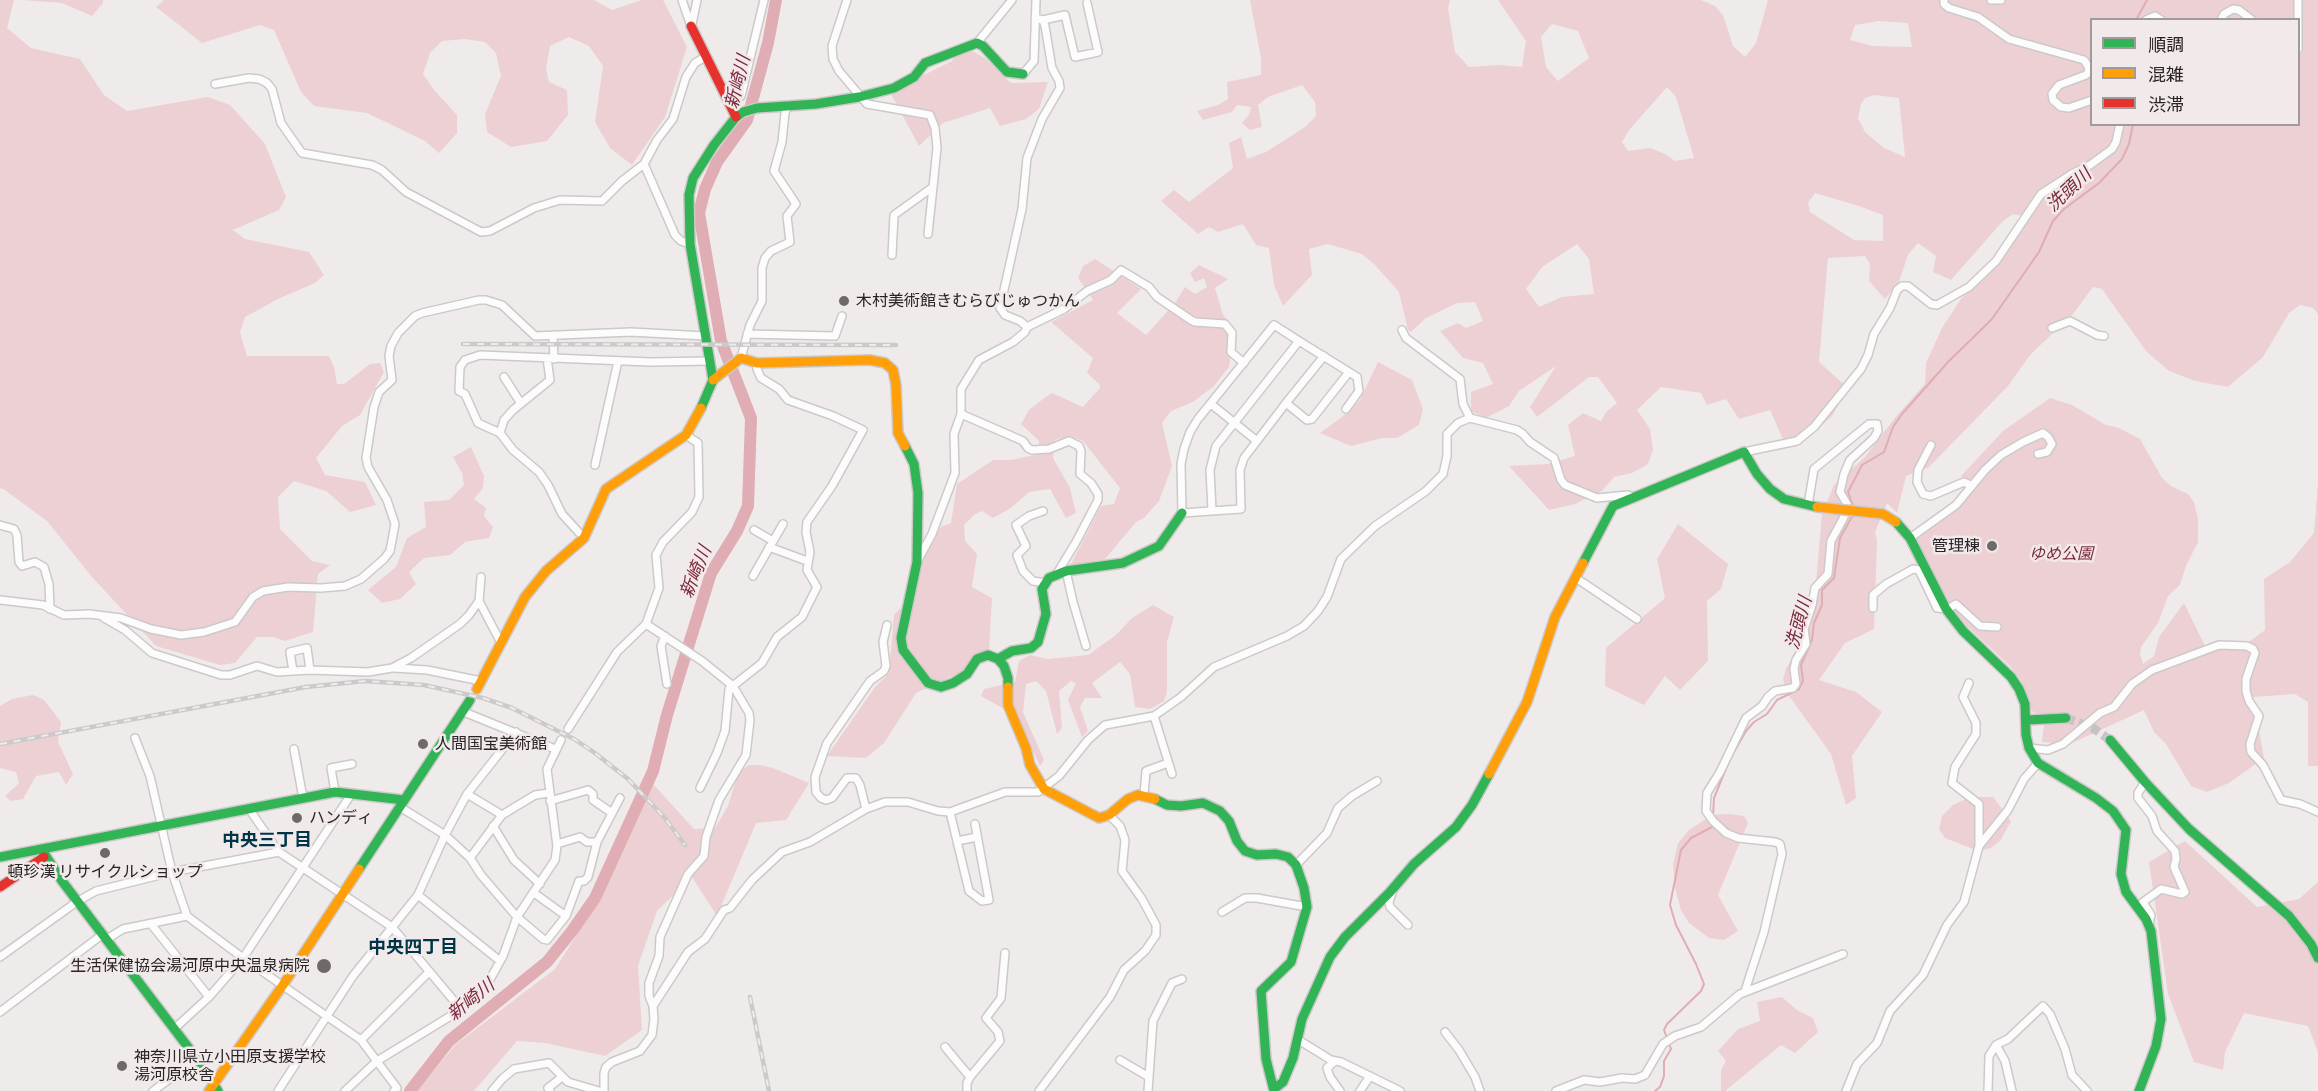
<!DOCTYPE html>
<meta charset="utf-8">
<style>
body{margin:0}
#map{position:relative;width:2318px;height:1091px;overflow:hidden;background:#f0ebeb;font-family:"Crimson Pro","Noto Sans JP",serif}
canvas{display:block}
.legend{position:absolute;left:2090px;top:18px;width:210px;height:108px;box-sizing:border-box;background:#f2e9ea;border:2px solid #a19a9b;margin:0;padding:8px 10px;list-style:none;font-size:18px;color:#282425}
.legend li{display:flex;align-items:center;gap:12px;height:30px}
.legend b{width:30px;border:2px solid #a19a9b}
</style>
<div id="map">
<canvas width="2318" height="1091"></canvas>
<ul class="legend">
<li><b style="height:8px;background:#30b455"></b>順調</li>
<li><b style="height:8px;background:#ff9f0a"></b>混雑</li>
<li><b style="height:8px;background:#e5322d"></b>渋滞</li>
</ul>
</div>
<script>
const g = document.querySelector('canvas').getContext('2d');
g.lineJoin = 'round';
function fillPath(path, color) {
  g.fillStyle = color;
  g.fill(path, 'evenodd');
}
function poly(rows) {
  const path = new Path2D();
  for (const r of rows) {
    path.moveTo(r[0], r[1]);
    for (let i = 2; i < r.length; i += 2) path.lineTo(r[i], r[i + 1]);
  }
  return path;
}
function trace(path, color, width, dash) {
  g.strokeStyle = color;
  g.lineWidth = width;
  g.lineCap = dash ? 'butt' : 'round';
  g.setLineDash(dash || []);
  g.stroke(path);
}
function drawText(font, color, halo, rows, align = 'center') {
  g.font = font + ' "Crimson Pro","Noto Sans JP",serif';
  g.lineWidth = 5;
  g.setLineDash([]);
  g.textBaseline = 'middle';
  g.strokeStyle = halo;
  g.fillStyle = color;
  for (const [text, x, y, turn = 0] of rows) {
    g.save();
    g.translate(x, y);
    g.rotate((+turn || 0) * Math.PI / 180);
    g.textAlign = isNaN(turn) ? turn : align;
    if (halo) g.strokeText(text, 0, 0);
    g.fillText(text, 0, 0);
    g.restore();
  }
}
const green = poly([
 [0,0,14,0,7,28,31,48,80,59,104,95,127,111,208,97,230,105,265,144,286,197,279,210,233,230,245,239,309,252,324,275,315,283,280,298,245,317,240,332,247,356,329,356,334,367,337,384,344,384,370,364,380,363,384,372,360,415,342,426,316,458,325,475,365,482,376,505,350,512,326,491,294,481,278,497,280,529,312,561,330,565,318,574,313,632,285,641,273,637,257,637,235,663,220,665,156,646,92,577,47,521,2,488,0,489],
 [22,0,103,0,103,3,92,16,62,3],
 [164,0,594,0,612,10,641,0,663,0,687,47,665,117,632,165,610,148,595,122,603,66,589,46,569,37,550,46,546,69,549,82,567,90,568,115,547,141,511,147,487,132,485,114,501,76,496,53,485,42,465,39,442,41,430,53,423,74,434,90,457,115,457,133,439,153,425,141,367,113,314,106,301,92,274,30,260,25,202,43,156,7],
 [1250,0,1450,0,1448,8,1455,52,1469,67,1499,65,1522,67,1526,41,1498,0,1701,0,1715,6,1723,15,1733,46,1745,57,1756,43,1768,0,2318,0,2318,314,2313,308,2300,305,2289,313,2263,357,2228,387,2195,381,2169,371,2146,351,2102,289,2093,287,2073,314,2030,355,2008,386,1929,467,1906,476,1897,513,1887,503,1875,532,1877,541,1874,629,1845,643,1819,680,1856,692,1882,712,1852,756,1856,798,1846,805,1831,754,1787,693,1783,679,1786,669,1807,630,1814,606,1822,514,1834,485,1865,457,1898,414,1925,384,1926,363,1942,328,1961,299,2001,261,2018,234,2023,216,2013,214,2002,222,1951,280,1933,272,1936,256,1918,243,1908,255,1899,281,1885,299,1869,281,1870,264,1865,256,1828,258,1819,362,1848,388,1832,416,1802,442,1783,439,1770,410,1739,419,1726,399,1707,405,1701,393,1661,387,1637,410,1650,429,1653,450,1648,464,1632,473,1614,477,1602,491,1575,504,1549,510,1509,466,1548,464,1575,456,1568,425,1583,413,1601,421,1606,412,1617,403,1598,377,1589,377,1537,417,1530,407,1556,366,1519,391,1509,406,1486,418,1471,411,1471,392,1493,384,1483,363,1463,358,1440,331,1458,323,1466,328,1483,321,1475,302,1457,303,1426,318,1411,332,1408,330,1399,292,1375,265,1362,254,1328,244,1309,249,1312,275,1283,306,1274,285,1269,248,1256,245,1243,224,1218,232,1209,227,1198,234,1161,201,1174,190,1189,202,1233,168,1229,143,1241,137,1247,159,1266,152,1305,127,1316,116,1315,102,1302,85,1268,97,1258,105,1262,127,1250,130,1242,123,1249,115,1251,107,1237,105,1232,112,1203,120,1197,111,1218,105,1228,99,1227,82,1261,75,1261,58],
 [2092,20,2298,20,2298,124,2092,124],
 [1879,21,1908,23,1912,47,1873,46,1850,40,1855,25],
 [1552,24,1578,31,1589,58,1558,81,1546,67,1541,37],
 [1667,87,1676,97,1694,158,1675,161,1665,154,1650,148,1628,151,1622,142,1630,129],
 [1874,95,1899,98,1905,157,1884,148,1865,132,1858,118,1861,104,1865,98],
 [1815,193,1859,206,1883,215,1883,241,1854,240,1810,212,1808,203],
 [1577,244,1589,259,1594,294,1562,297,1539,307,1526,289,1542,267],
 [972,51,985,58,1011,83,1048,82,1039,109,1026,119,1000,126,990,108,943,123,919,146,890,92,952,61,960,52],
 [1095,259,1141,289,1117,313,1146,335,1175,303,1185,287,1195,294,1207,287,1204,278,1195,282,1190,273,1199,265,1228,279,1215,288,1223,315,1234,328,1229,367,1214,386,1193,402,1171,411,1162,423,1172,466,1159,501,1144,518,1136,522,1105,559,1070,566,1101,506,1114,504,1120,488,1083,441,1070,436,1055,440,1053,458,1070,488,1076,513,1066,518,1050,489,1029,492,1011,508,993,518,982,511,974,515,964,525,965,541,977,554,972,587,992,598,989,649,994,653,976,665,916,693,884,743,866,758,827,756,875,687,889,673,894,615,913,594,922,562,934,537,941,527,951,523,957,484,993,460,1011,460,1039,454,1039,441,1021,424,1029,410,1043,399,1052,393,1083,407,1100,388,1099,384,1087,373,1093,358,1051,322,1093,300,1078,278,1083,266],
 [1378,362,1412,380,1423,409,1419,425,1397,438,1382,438,1351,446,1320,433,1350,411,1360,400],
 [2050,398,2072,405,2106,425,2119,428,2140,439,2162,478,2171,486,2188,494,2194,502,2198,519,2198,542,2186,566,2180,585,2168,596,2158,623,2141,647,2140,654,2143,664,2154,656,2159,637,2184,603,2205,646,2226,650,2250,641,2265,630,2264,579,2290,562,2314,533,2318,481,2318,766,2308,766,2308,702,2295,694,2253,697,2264,758,2229,783,2207,792,2191,786,2166,744,2154,732,2144,710,2070,744,2042,742,2045,714,2034,713,2030,708,2021,680,2010,666,1967,626,1949,604,1913,531,1954,502,1969,483,1961,476,2003,431],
 [471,447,484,476,483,488,474,499,486,508,484,516,493,527,489,538,465,542,450,555,424,558,409,572,416,584,400,599,382,603,368,590,396,567,407,538,426,527,424,502,449,500,464,485,462,473,453,457],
 [1678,524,1728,564,1721,589,1707,601,1708,661,1680,690,1665,676,1644,705,1605,686,1606,648,1665,598,1657,559],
 [1153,605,1174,617,1167,642,1167,692,1164,701,1150,709,1135,707,1130,674,1120,662,1092,683,1102,698,1085,698,1080,707,1088,731,1082,737,1068,700,1076,683,1071,681,1059,691,1062,728,1057,734,1046,691,1036,681,1026,684,1023,712,1044,760,1040,766,1017,716,981,696,984,689,1015,682,1019,661,1030,655,1047,659,1088,655,1116,635,1132,618],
 [33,695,44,700,61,722,58,742,73,774,66,785,59,772,36,776,23,799,11,801,5,796,19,783,16,772,0,768,0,706,12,699],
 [749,765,760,765,773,768,809,783,786,820,756,823,717,916,692,877,657,911,638,966,642,1030,605,1056,545,1043,517,1041,474,1091,417,1091,455,1045,555,969,596,904,653,784,694,829,715,828,728,806,738,773],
 [1970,797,1993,797,2011,821,2000,841,1991,848,1978,851,1945,838,1939,829,1942,816,1953,805],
 [1729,814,1744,816,1748,823,1718,895,1738,931,1724,940,1709,938,1689,923,1681,910,1675,888,1673,865,1678,843,1689,830,1712,815],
 [2185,841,2257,907,2299,899,2318,882,2318,1052,2308,1026,2244,1013,2225,1052,2223,1070,2194,1062,2168,994,2149,862],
 [1782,997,1797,1010,1813,1018,1818,1032,1795,1053,1781,1045,1725,1091,1721,1091,1721,1070,1726,1061,1718,1051,1738,1029,1760,1021,1757,1002]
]);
const stream = poly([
 [2136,20,2147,0],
 [1854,509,1848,492,1862,465,1884,452,1893,427,1902,414,1948,362,1992,319,2039,252,2053,221,2064,209,2099,183,2122,159,2129,144,2133,124],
 [1713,817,1714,798,1730,759,1746,731,1754,722,1767,714,1777,700,1799,689,1803,681,1801,665,1812,640,1814,623,1822,605,1822,590,1834,578,1840,538,1853,515],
 [1655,1091,1660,1087,1664,1076,1664,1061,1671,1049,1664,1030,1667,1024,1701,991,1704,984,1696,964,1676,925,1670,905,1681,850,1691,838,1712,827,1713,823]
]);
const river = poly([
 [410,1091,449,1041,547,962,572,931,595,898,653,771,667,715,711,573,737,531,748,506,751,418,721,341,699,213,705,189,717,162,747,120,768,43,776,0]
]);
const secondaryTunnel = poly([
 [2066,718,2093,728,2110,740]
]);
const street = poly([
 [682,0,691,26],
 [847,0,832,46,833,59,839,71,867,104,930,115,935,128,937,148,933,187,894,215,892,255],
 [1944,0,1944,4,1949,8,1978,17,2009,39,2084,60,2088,66,2089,71,2086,75,2059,85,2052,94,2053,100,2061,107,2069,108,2092,100],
 [1991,0,2001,0],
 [2298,0,2298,49],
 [1043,20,1065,15,1075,57,1098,52,1087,3],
 [2146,20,2155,16,2161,20],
 [2221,20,2224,14,2233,9,2239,10,2252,20],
 [692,24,697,0],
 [977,43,1012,0],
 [1023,74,1034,61,1036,0],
 [215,84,249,78,259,79,267,83,272,89,281,123,302,153,372,165,382,170,406,192,481,232,490,231,534,208,560,200,602,201,622,181,644,164],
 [731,104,741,96,764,0],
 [928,234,933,187],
 [690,244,681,241,675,235,644,164,657,140,673,119,686,77,695,63,705,57],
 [1027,327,1020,321,1005,315,1000,308,1022,209,1027,158,1042,119,1060,88,1059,81,1052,68,1045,26,1043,20,1035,18],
 [2052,328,2070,321,2097,335,2104,336],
 [1402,330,1406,338,1460,379,1463,404,1470,418],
 [747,334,835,336,842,316],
 [553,335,554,359],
 [741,358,750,325,762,301,762,268,765,258,771,251,790,242,787,216,796,204,774,171,782,142,785,113,788,105],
 [504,377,520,402],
 [1286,403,1307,420,1312,419,1349,372,1299,341,1274,325,1198,419,1190,432,1184,449,1181,464,1182,513,1241,509,1240,470,1244,458,1286,403,1324,356],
 [1211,404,1257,441],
 [1346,409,1359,391,1357,377,1349,372],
 [961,414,1023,441,1028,448,1032,450,1049,449,1069,441,1079,446,1081,451,1080,474,1091,483,1098,494,1098,500,1076,542,1056,575],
 [500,433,504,420,513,410,550,380,547,358],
 [1931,445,1918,470,1917,482,1923,494,1931,496,1964,482,1972,486],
 [1744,452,1797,441,1814,427,1861,369,1868,355,1874,334,1890,308,1897,290,1902,286,1908,286,1931,304,1937,305,1969,287,1996,261,2041,194,2072,174,2090,165,2112,149,2116,142,2120,124],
 [595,465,618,361],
 [1212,510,1210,470,1216,446,1299,341],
 [1043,511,1029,516,1016,525,1026,546,1017,555,1023,571,1033,581,1045,583],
 [0,525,14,529,17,535,19,562,22,566,35,562,44,567,49,584,50,609],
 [754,530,773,541],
 [584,538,562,514,548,485,539,472,513,450,500,433,478,423,465,394,459,391,460,367,465,360,480,355,650,362,710,361],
 [1910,538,1956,505,1985,470,2001,455,2023,442,2043,433,2048,437,2052,444,2047,452,2038,454],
 [769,547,807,561],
 [918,560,932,534,955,473,954,434,961,414,961,389,979,360,1013,342,1025,332,1027,327,1064,309,1087,291,1111,280,1121,270,1149,287,1157,297,1191,320,1195,322,1225,324,1232,333,1231,352,1244,363],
 [1066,571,1073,602,1086,646],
 [753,576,783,524],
 [481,577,479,601,501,643],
 [1576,578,1637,619],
 [0,600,43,605,64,615,89,614,121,618,151,629,181,635,204,632,235,622,253,597,263,591,288,587,321,588,345,586,361,579,384,559,390,551,395,524,387,500,368,467,366,458,374,407,379,392,392,380,389,356,391,346,398,333,415,316,422,313,479,300,486,300,502,305,535,336,631,332,705,336],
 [1873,608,1873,595,1886,584,1913,569,1919,570,1937,608,1946,609],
 [1946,610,1956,604,1980,626,1997,627],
 [104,618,125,630,152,653,221,675,230,675,257,666,277,672,310,670,368,672,392,668,411,658,460,624,469,615,479,601],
 [665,636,661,646,667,684],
 [394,668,427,670,481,681],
 [293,671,290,652,307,648,310,670],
 [1969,683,1963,697,1976,723,1976,734,1955,767,1952,783,1979,804,1979,845],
 [464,712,555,749],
 [1154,716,1172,774],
 [568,729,617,652,646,624,659,588,656,555,663,542,692,512,699,497,698,443,686,435],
 [135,738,150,776,172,872,187,916,243,958,361,1040,397,1088,394,1091],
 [2029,748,2048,750,2063,744,2100,713,2114,707,2132,684,2152,670,2219,645,2247,646,2253,649,2255,653,2246,679,2246,691,2249,701,2259,716,2250,744,2251,752,2263,765,2281,800,2300,804,2318,812],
 [294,749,303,798],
 [2145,782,2138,793,2138,798,2152,816,2157,831,2175,851,2176,859,2174,867,2185,892,2182,894,2161,889,2143,902,2151,915,2149,925],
 [700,788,717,753,725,731,729,689,762,663,777,637,802,617,817,587,807,570,810,552,806,532,807,522,832,486,863,430,833,416,788,400,779,389,761,378,757,369,757,363],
 [335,792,331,768,352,764],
 [467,794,502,815],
 [1144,795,1146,771,1168,763],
 [550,801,588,790,593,794,593,800,612,813],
 [400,807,445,835,470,858,481,875,517,917,543,939,547,940,566,916,579,881,584,881,588,877,597,842,620,798],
 [249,809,279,852,392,927,460,1008],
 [866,809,860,785,856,778,847,778,832,798,826,800,821,798,816,792,815,777,827,743,870,681,884,671,886,666,883,642,887,625],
 [950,812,969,891,982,901,989,900,975,824],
 [493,826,514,860,540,884],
 [957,841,977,837],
 [557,844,580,837,587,842,597,842],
 [470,858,502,815,535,795,549,793],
 [1296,865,1327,833,1338,808,1352,796,1377,781],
 [1390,892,1392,893,1389,902,1390,907,1408,925],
 [534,893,566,916],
 [418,895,500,961],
 [1222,912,1245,898,1257,898,1307,907],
 [151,924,209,997],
 [107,939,123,929,187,916],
 [0,957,78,901,96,891,172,872,279,852],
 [1745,991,1764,932,1782,854,1780,844,1775,842,1738,838,1726,833,1713,821,1706,811,1707,793,1720,772,1746,718,1762,706,1768,697,1775,691,1793,688,1796,684,1794,669,1796,660,1806,644,1804,629,1812,605,1815,588,1828,574,1831,541,1844,517,1847,504,1840,492,1844,474,1850,460,1874,438,1878,431,1877,424,1869,424,1814,469,1808,505],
 [653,1006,688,952,705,939,724,910,730,908,752,880,782,852,810,842,866,809,885,802,908,802,938,811,950,812,1005,792,1038,792,1059,776,1088,740,1105,725,1154,716,1181,697,1214,667,1287,636,1304,626,1318,611,1327,597,1341,559,1375,526,1426,491,1443,474,1447,456,1447,434,1458,423,1470,418,1517,430,1523,434,1530,442,1554,458,1561,480,1565,485,1597,498,1628,495,1633,497],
 [0,1012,103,934],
 [174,1029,209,997,243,958,352,793],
 [1445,1032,1459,1050,1475,1077,1480,1091],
 [1297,1039,1331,1060,1341,1062,1400,1091],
 [361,1040,429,972],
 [945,1047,970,1077],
 [1120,1060,1149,1077],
 [1335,1061,1327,1068,1330,1077,1340,1091],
 [153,1091,197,1059],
 [278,1091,353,976,418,895,445,835,467,794,516,732],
 [345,1091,377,1061,449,1017,488,983,503,956,517,917,555,860,557,846,547,769,561,740],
 [492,1091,502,1079,514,1069,549,1063,568,1082,599,1091],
 [550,1091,548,1088,562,1077],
 [604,1091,604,1073,606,1067,612,1062,640,1051,652,1035,654,1019,653,1006,649,996,649,983,659,956,660,937,688,874,704,856,706,837,719,800,746,755,750,720,749,713,733,686,702,661,646,624],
 [967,1091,967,1083,970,1077,1000,1041,998,1032,986,1018,1001,998,1005,953],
 [1039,1091,1110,997,1124,970,1145,951,1156,935,1156,925,1142,899,1122,871,1125,840,1120,826,1109,815],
 [1148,1091,1153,1021,1172,983,1182,979],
 [1360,1091,1370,1076],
 [1556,1091,1584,1080,1600,1082,1622,1078,1635,1079,1645,1075,1663,1044,1675,1036,1701,1027,1740,994,1843,954],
 [1846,1091,1857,1064,1877,1043,1890,1011,1923,975,1947,925,1964,902,1979,846,2008,810,2024,779,2038,763],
 [1988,1091,1989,1056,1996,1045],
 [2012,1091,2005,1061,1996,1045,2008,1039,2043,1006,2050,1014,2065,1049,2072,1075,2087,1091]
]);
const fast = poly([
 [701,408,713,380,690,244,689,195,693,178,714,145,736,117,743,112,757,108,816,104,859,97,894,88,914,77,925,63,977,43,983,46,1007,72,1023,74],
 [905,446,914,464,918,493,917,562,901,638,903,650,928,683,941,687,953,683,967,674,977,659,988,655,998,659,1004,666,1008,678,1008,687],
 [1896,522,1910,538,1946,609,1963,631,2011,677,2019,689,2025,704,2026,735,2029,748,2038,763,2096,798,2113,811,2126,830,2121,874,2126,892,2146,919,2151,931,2161,1019,2156,1046,2139,1091],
 [1583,563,1613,506,1744,452,1757,474,1770,489,1784,499,1817,507],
 [998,659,1012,651,1031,648,1038,642,1046,614,1042,589,1049,578,1066,571,1123,563,1159,546,1182,513],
 [2027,720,2066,718],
 [2110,740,2145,782,2189,829,2289,916,2311,944,2318,958],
 [1155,799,1167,805,1181,806,1203,803,1220,811,1229,821,1237,841,1245,851,1257,855,1276,854,1288,857,1296,865,1304,888,1307,907,1291,962,1261,991,1266,1059,1274,1091],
 [42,850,62,881,197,1059,218,1091],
 [0,857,335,792,404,800],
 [359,869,470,700],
 [1274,1089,1283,1082,1293,1058,1302,1019,1330,957,1345,937,1390,892,1414,864,1456,827,1472,805,1489,774]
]);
const slow = poly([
 [713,380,741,358,757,363,870,360,885,363,893,370,896,385,898,433,905,446],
 [1008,687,1008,705,1026,748,1030,765,1044,789,1099,818,1109,815,1128,799,1138,795,1155,799],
 [477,689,525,597,546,571,584,538,606,489,686,435,701,408],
 [1489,774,1527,702,1555,617,1583,563],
 [209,1091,283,985,359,869]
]);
const jam = poly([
 [691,26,736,117],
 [0,887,44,857]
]);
const rail = poly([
 [463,344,896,345],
 [0,744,306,687,365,681,424,685,483,698,512,708,574,739,595,753,628,779,664,817,685,845],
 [750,997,769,1091]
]);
const slowBridge = poly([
 [1817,507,1883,514,1896,522]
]);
const markers = [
 [844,301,6,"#6e6a6a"],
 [1992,546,6,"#6e6a6a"],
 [423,744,6,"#6e6a6a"],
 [297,818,6,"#6e6a6a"],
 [105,853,6,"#6e6a6a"],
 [324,966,8,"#6e6a6a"],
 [122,1066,6,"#6e6a6a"]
];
const poiNames = [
 ["木村美術館きむらびじゅつかん",856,301],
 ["管理棟",1980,546,"right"],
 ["人間国宝美術館",435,744],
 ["ハンディ",309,818],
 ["頓珍漢 リサイクルショップ",105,872,"center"],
 ["生活保健協会湯河原中央温泉病院",310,966,"right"],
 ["神奈川県立小田原支援学校",134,1057],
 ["湯河原校舎",134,1075]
];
const parkNames = [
 ["ゆめ公園",2061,554]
];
const waterNames = [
 ["新崎川",738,82,-76],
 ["洗頭川",2069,190,-43],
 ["新崎川",696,572,-68],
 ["洗頭川",1799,623,-75],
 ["新崎川",471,1000,-39]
];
const neighbourhoodNames = [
 ["中央三丁目",267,840],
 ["中央四丁目",413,947]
];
fillPath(green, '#ecd0d3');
trace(stream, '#dfadb3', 2);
trace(river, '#dfadb3', 12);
trace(secondaryTunnel, '#c8c3c3', 9, [9, 4.5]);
trace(street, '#cdc9c9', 10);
trace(fast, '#cdc9c9', 12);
trace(slow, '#cdc9c9', 12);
trace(jam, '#cdc9c9', 12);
trace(street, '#fdfcfc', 7);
trace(fast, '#30b455', 9);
trace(slow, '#ff9f0a', 9);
trace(jam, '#e5322d', 9);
trace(rail, '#cbcaca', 4.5);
trace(rail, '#f2e9ea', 2, [7]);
trace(slowBridge, '#cdc9c9', 12, []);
trace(slowBridge, '#ff9f0a', 9);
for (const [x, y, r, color] of markers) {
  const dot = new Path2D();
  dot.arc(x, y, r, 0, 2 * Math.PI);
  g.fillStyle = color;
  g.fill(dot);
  trace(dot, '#f2e9ea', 2);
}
drawText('16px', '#282425', '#f2e9ea', poiNames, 'left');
drawText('italic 16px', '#7c293b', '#f2e9ea', parkNames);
drawText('italic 18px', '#7b283a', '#f2e9ea', waterNames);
drawText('bold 18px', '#003547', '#f2e9ea', neighbourhoodNames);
</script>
